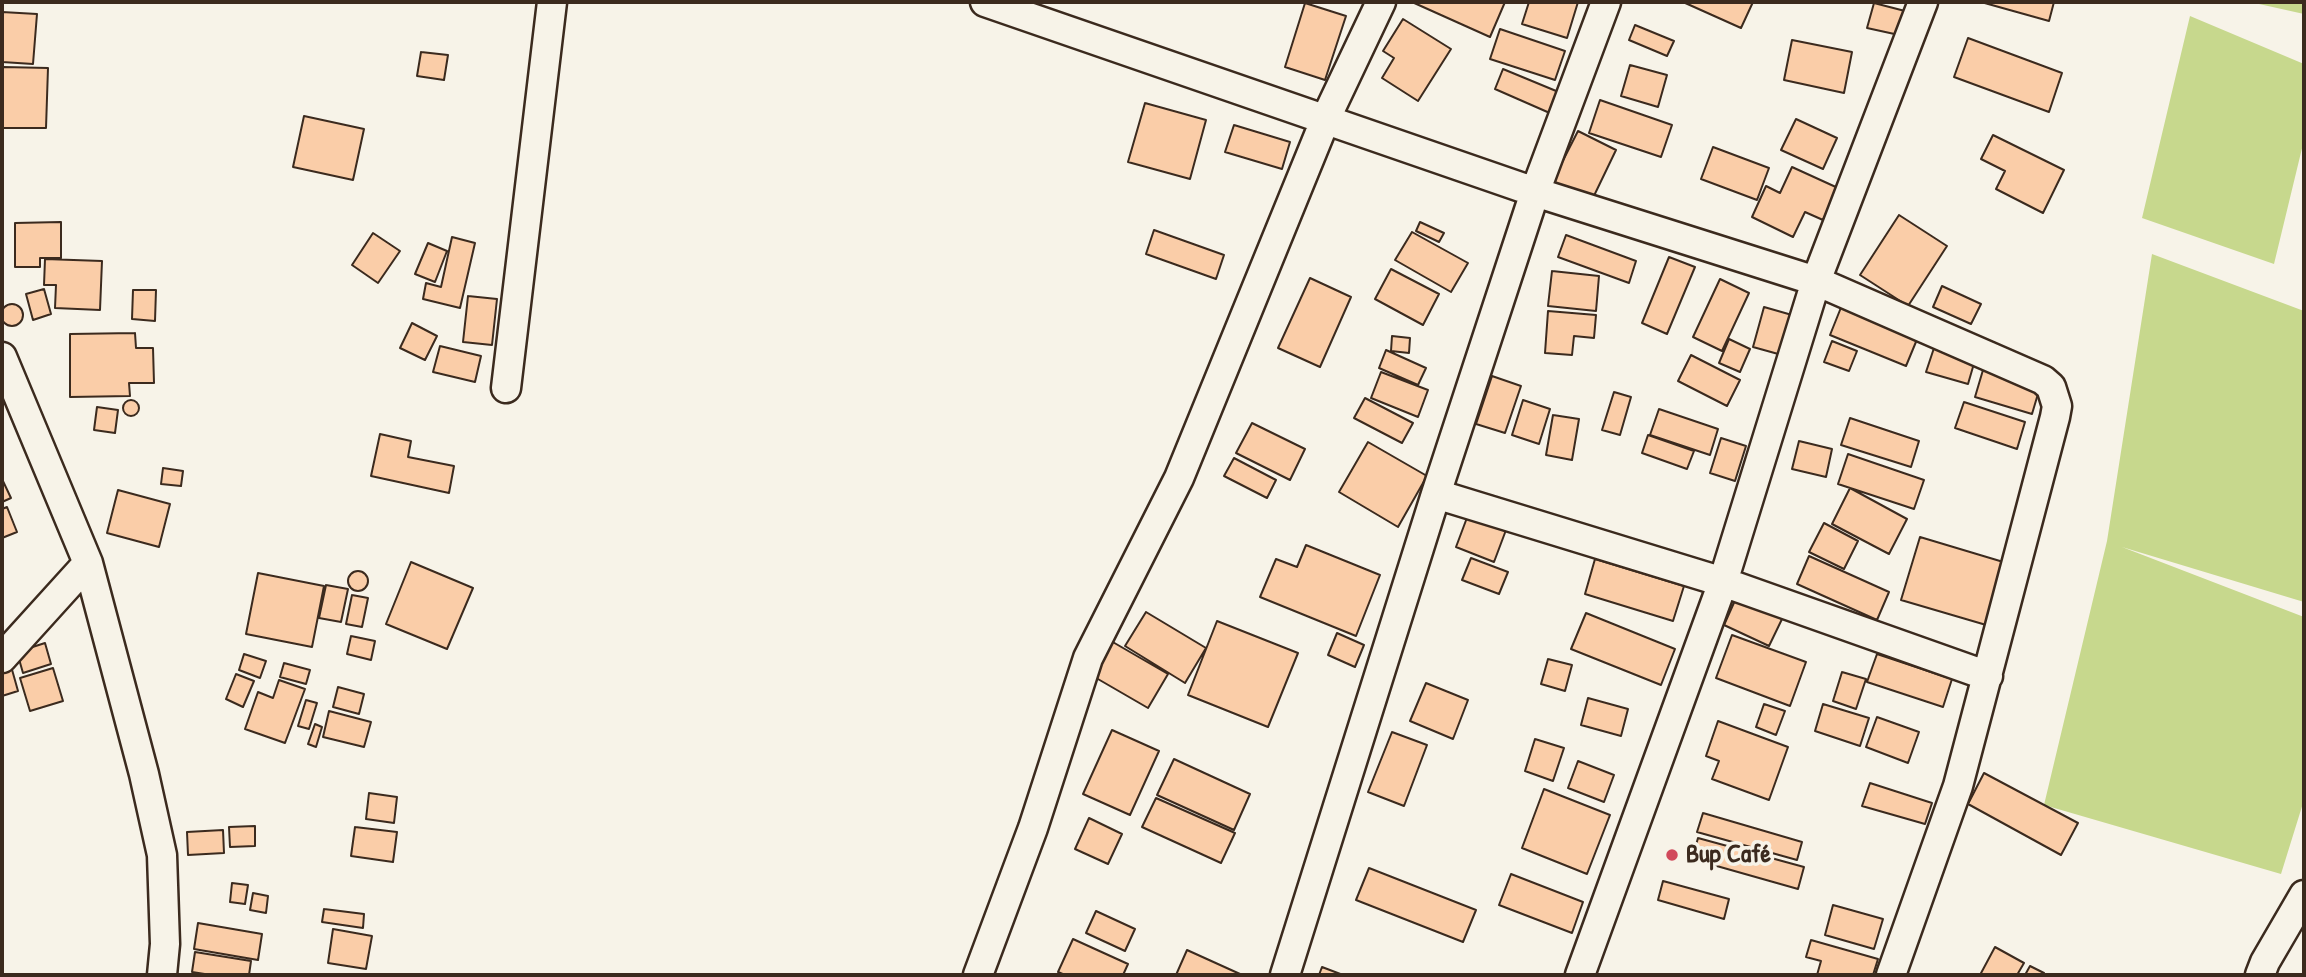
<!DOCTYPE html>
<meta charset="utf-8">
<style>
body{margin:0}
#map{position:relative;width:2306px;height:977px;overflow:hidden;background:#f7f3e8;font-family:"Patrick Hand",sans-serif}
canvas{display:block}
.frame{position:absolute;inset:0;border:4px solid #3b2a1e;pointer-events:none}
</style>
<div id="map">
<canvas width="2306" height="977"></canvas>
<div class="frame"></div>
</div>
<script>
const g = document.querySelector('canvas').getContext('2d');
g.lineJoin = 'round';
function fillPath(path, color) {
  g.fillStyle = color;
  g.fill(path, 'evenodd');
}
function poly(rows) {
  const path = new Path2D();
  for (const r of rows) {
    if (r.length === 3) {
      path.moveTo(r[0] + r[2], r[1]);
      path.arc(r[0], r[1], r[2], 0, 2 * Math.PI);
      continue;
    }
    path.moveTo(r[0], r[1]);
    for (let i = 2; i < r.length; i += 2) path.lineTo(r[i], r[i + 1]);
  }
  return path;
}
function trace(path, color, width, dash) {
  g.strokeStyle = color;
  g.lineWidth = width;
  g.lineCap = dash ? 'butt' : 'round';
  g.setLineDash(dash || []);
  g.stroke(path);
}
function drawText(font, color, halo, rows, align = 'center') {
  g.font = font + ' "Patrick Hand",sans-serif';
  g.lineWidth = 7;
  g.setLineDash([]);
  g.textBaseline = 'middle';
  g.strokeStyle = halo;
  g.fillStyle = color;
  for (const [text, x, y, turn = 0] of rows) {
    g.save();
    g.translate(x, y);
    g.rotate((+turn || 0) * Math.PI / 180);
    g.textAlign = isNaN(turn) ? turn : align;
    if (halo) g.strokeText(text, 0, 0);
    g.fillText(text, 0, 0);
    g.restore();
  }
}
const green = poly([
 [2250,2,2304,2,2304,14],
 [2190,16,2304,64,2304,140,2274,264,2142,218],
 [2152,254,2304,311,2304,602,2122,547,2304,617,2304,800,2281,874,2044,805,2107,541]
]);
const building = poly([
 [1412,2,1505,2,1490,37,1412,2],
 [1529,2,1578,2,1567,38,1522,24,1529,2],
 [1683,2,1753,2,1741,28,1683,2],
 [1981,2,2054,2,2049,21,1981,2],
 [1305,3,1346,16,1325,80,1285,67,1305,3],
 [1874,3,1905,11,1899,35,1867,28,1874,3],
 [2,12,37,14,33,64,2,62,2,12],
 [1403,19,1451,49,1418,101,1382,78,1394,58,1383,51,1403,19],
 [1635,25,1674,41,1667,56,1629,40,1635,25],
 [1500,29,1565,51,1555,80,1490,59,1500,29],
 [1968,38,2062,73,2049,112,1954,77,1968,38],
 [1792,40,1852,52,1844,93,1784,80,1792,40],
 [421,52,448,55,444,80,417,76,421,52],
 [1630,65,1667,75,1658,107,1621,96,1630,65],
 [3,67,48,68,46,128,2,128,3,67],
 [1503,69,1561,93,1552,114,1495,89,1503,69],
 [1600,100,1672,125,1661,157,1589,133,1600,100],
 [1145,103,1206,120,1190,179,1128,162,1145,103],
 [304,116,364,129,353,180,293,167,304,116],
 [1796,119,1837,138,1823,169,1781,150,1796,119],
 [1234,125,1290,142,1282,169,1225,152,1234,125],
 [1578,131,1616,150,1591,202,1552,182,1578,131],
 [1993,135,2064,170,2043,213,1996,189,2005,171,1981,159,1993,135],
 [1713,147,1769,168,1757,200,1701,179,1713,147],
 [1792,167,1838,188,1823,220,1805,212,1793,237,1752,217,1766,186,1780,193,1792,167],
 [1899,215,1947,246,1908,306,1860,275,1899,215],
 [61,222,61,258,40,258,40,267,15,267,15,223,61,222],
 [1420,222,1444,233,1439,242,1416,231,1420,222],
 [1154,230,1224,255,1216,279,1146,254,1154,230],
 [1412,232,1468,263,1451,292,1395,260,1412,232],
 [373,233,400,251,378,283,352,265,373,233],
 [1566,235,1636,261,1629,283,1558,257,1566,235],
 [452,237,475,243,460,308,423,299,426,283,441,287,452,237],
 [428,243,447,251,435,282,415,274,428,243],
 [1669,257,1695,267,1667,334,1642,323,1669,257],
 [45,259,102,261,100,310,55,308,56,285,44,285,45,259],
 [1391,269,1439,294,1423,325,1375,299,1391,269],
 [1552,271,1599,276,1596,311,1548,306,1552,271],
 [1310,278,1351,297,1320,367,1278,348,1310,278],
 [1720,279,1749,293,1722,351,1693,337,1720,279],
 [1942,286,1981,304,1971,324,1933,307,1942,286],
 [44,289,51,314,33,320,26,294,44,289],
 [133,290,156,290,155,321,132,319,133,290],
 [468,296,497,299,492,345,463,342,468,296],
 [12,315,11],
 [1842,305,1918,337,1906,366,1830,335,1842,305],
 [1764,307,1799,317,1789,357,1753,347,1764,307],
 [1548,311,1596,315,1594,338,1574,336,1572,355,1545,353,1548,311],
 [412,323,437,336,425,360,400,348,412,323],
 [135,333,136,348,153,348,154,383,129,383,130,396,70,397,70,334,135,333],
 [1392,336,1410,338,1409,353,1391,351,1392,336],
 [1729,339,1750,349,1740,372,1719,363,1729,339],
 [1832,341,1857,351,1849,371,1824,362,1832,341],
 [440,346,481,356,475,382,433,372,440,346],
 [1934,348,1975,360,1968,384,1926,372,1934,348],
 [1386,350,1426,368,1418,385,1379,368,1386,350],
 [1691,355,1740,380,1727,406,1678,381,1691,355],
 [1983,370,2040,387,2032,414,1975,397,1983,370],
 [1381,372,1428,390,1418,417,1371,398,1381,372],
 [1492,376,1521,386,1505,433,1476,424,1492,376],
 [1614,392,1631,397,1620,435,1602,430,1614,392],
 [1365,398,1413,423,1402,443,1354,418,1365,398],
 [131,408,8],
 [1523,400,1550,409,1539,444,1512,435,1523,400],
 [1964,402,2025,422,2017,449,1955,428,1964,402],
 [97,407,118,410,115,433,94,430,97,407],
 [1659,409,1718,429,1710,455,1650,435,1659,409],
 [1553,415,1579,419,1572,460,1546,455,1553,415],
 [1850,418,1919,441,1911,467,1841,445,1850,418],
 [1252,423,1305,449,1290,480,1236,453,1252,423],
 [380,434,411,441,408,457,454,466,449,493,371,476,380,434],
 [1648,435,1694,451,1687,469,1642,453,1648,435],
 [1721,438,1746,446,1735,481,1710,473,1721,438],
 [1799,441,1832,449,1826,477,1792,469,1799,441],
 [1368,442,1427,476,1398,527,1339,492,1368,442],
 [1848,454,1924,480,1914,509,1838,484,1848,454],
 [1234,458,1276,480,1267,498,1224,476,1234,458],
 [163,468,183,471,181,486,161,484,163,468],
 [2,479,11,498,2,502,2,479],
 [1850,488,1907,519,1889,554,1832,524,1850,488],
 [118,490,170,504,159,547,107,533,118,490],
 [7,507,17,532,2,538,2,509,7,507],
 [1468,515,1506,530,1494,562,1456,547,1468,515],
 [1824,523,1858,541,1844,569,1809,552,1824,523],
 [1920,537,2010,564,1993,627,1901,600,1920,537],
 [1306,545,1380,575,1356,636,1260,597,1276,559,1297,567,1306,545],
 [1809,556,1889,592,1877,620,1797,584,1809,556],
 [1471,558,1508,572,1499,594,1462,580,1471,558],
 [1595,559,1684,586,1673,621,1585,594,1595,559],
 [411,562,473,588,447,649,386,624,411,562],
 [358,581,10],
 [258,573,324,586,312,647,246,634,258,573],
 [326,585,348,589,341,622,319,618,326,585],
 [352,595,368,598,362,627,346,624,352,595],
 [1737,596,1783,617,1769,646,1724,625,1737,596],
 [1146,612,1206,648,1185,683,1125,646,1146,612],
 [1586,613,1675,649,1661,685,1571,649,1586,613],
 [1217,621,1298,653,1268,727,1188,695,1217,621],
 [1337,633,1364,645,1355,667,1328,655,1337,633],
 [1732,635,1806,662,1790,706,1716,678,1732,635],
 [351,636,375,641,371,660,347,654,351,636],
 [1111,641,1168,674,1148,708,1091,675,1111,641],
 [45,643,51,664,23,673,17,652,45,643],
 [244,654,266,661,260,678,239,670,244,654],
 [1877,654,1952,679,1943,707,1867,682,1877,654],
 [1548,659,1572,665,1565,691,1541,684,1548,659],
 [284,663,310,670,306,684,280,677,284,663],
 [11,666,18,691,2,696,2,669,11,666],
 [53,668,63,701,30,711,20,678,53,668],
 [1842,672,1866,679,1856,709,1833,701,1842,672],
 [236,674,254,681,243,707,226,699,236,674],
 [279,680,305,689,285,743,245,729,258,692,273,698,279,680],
 [1426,683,1468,700,1453,739,1410,721,1426,683],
 [338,687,364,694,359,714,333,707,338,687],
 [1588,698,1628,709,1621,736,1581,725,1588,698],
 [306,700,317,703,309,729,298,726,306,700],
 [1764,704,1785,711,1776,735,1756,727,1764,704],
 [1823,704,1869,718,1860,746,1815,731,1823,704],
 [329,711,371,722,364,747,323,737,329,711],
 [1877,717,1919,732,1908,763,1866,747,1877,717],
 [1718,721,1788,747,1769,800,1712,779,1719,761,1706,756,1718,721],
 [315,724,322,727,316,747,308,744,315,724],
 [1112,730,1159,751,1130,815,1083,794,1112,730],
 [1392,732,1427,745,1404,806,1368,792,1392,732],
 [1535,739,1564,748,1553,781,1525,771,1535,739],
 [1174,759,1250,794,1234,830,1157,795,1174,759],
 [1578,761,1614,775,1604,802,1568,788,1578,761],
 [1984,773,2078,823,2061,855,1968,804,1984,773],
 [1870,783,1932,803,1925,824,1862,806,1870,783],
 [1544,789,1610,815,1587,874,1522,848,1544,789],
 [369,793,397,797,394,823,366,819,369,793],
 [1156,798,1235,833,1221,863,1142,827,1156,798],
 [1703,813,1802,842,1797,860,1697,832,1703,813],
 [1089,818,1122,834,1108,864,1075,849,1089,818],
 [255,826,255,846,230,847,229,827,255,826],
 [355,827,397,832,393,862,351,856,355,827],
 [223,830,224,853,188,855,187,832,223,830],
 [1698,838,1804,867,1798,889,1692,859,1698,838],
 [1369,868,1476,910,1463,942,1356,900,1369,868],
 [1511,874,1583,902,1572,933,1499,905,1511,874],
 [1663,881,1729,899,1724,919,1658,900,1663,881],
 [232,883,248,885,245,904,230,902,232,883],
 [253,893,268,896,266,913,250,910,253,893],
 [1833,905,1883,919,1874,949,1825,935,1833,905],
 [324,909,364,914,363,928,322,922,324,909],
 [1096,911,1135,929,1125,951,1086,933,1096,911],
 [198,923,262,934,258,960,194,949,198,923],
 [333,929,372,936,366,969,328,963,333,929],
 [1073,939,1128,964,1123,975,1065,975,1058,972,1073,939],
 [1811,940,1878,959,1873,975,1817,975,1821,961,1806,957,1811,940],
 [1995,947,2024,963,2017,975,1980,975,1995,947],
 [1187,950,1240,974,1239,975,1176,975,1187,950],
 [195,952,251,961,249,975,211,975,192,972,195,952],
 [2030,966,2044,973,2042,975,2025,975,2030,966],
 [1322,967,1343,975,1319,975,1322,967]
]);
const minor = poly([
 [985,2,1535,192,1816,281,2043,380,2051,387,2057,406,2055,417,1958,786,1891,975],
 [2,357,88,563,144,774,162,855,165,944,162,975],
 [506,388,552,2],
 [1436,494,1723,582,1988,676],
 [2,658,88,563],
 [978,975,1033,828,1088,658,1179,478,1326,118,1381,2],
 [1285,975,1436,494,1535,192,1606,2],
 [1580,975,1723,582,1816,281,1923,2],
 [2260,975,2265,962,2304,895]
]);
const markers = [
 [1672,855,7,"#d1495b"]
];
const poiNames = [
 ["Bup Café",1686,855]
];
fillPath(green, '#c7d88d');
fillPath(building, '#facda8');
trace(building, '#3b2a1e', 2);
trace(minor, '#3b2a1e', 33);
trace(minor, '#f7f3e8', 28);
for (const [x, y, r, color] of markers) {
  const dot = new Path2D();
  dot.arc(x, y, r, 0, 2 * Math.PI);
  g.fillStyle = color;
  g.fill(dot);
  trace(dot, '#f7f3e8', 2.5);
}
drawText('bold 26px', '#3b2a1e', '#f7f3e8', poiNames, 'left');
</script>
